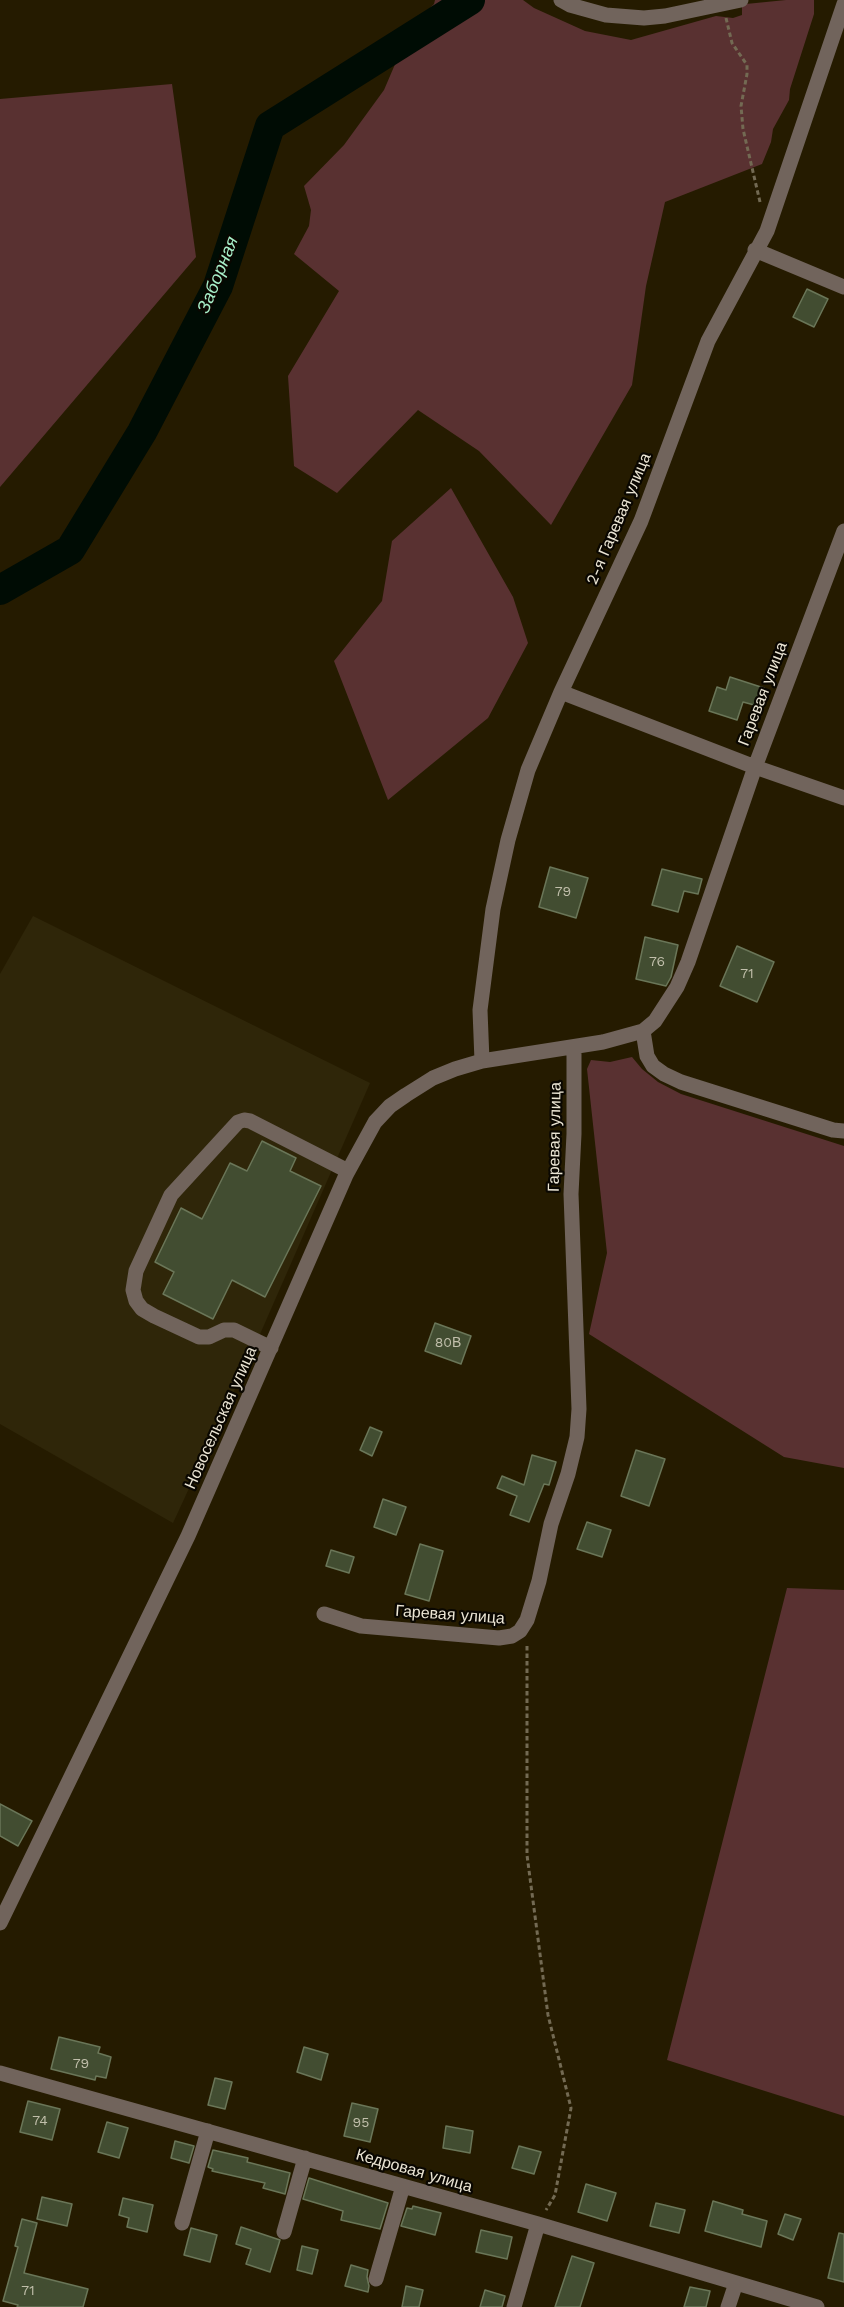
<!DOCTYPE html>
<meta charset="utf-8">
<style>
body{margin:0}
canvas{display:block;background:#251b00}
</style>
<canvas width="844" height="2307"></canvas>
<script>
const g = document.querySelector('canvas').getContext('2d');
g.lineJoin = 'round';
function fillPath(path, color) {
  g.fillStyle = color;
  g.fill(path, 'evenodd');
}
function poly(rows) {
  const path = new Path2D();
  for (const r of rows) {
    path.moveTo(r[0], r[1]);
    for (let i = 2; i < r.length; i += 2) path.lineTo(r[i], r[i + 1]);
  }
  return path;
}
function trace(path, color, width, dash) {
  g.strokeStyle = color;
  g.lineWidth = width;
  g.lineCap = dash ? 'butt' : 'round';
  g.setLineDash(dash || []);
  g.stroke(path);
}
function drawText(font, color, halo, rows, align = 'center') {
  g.font = font + ' "Work Sans",sans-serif';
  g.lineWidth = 4.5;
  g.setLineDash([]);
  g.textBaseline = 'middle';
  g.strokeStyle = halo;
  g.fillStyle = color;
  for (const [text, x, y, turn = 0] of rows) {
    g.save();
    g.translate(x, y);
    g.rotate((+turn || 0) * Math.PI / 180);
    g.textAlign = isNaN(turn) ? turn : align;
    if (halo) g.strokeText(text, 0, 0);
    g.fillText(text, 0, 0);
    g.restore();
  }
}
const built = poly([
 [33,916,370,1083,257,1341,173,1523,0,1424,0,974]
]);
const green = poly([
 [435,0,523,0,534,8,585,31,631,40,716,16,733,18,742,15,742,6,746,4,786,0,814,0,814,14,790,89,789,100,773,129,771,142,762,164,665,202,646,286,632,385,551,525,479,451,418,410,337,493,294,466,288,376,339,291,294,254,309,226,311,210,304,186,344,145,384,90,411,27,434,4],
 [172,84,196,257,0,487,0,99],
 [451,488,513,597,528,643,488,718,388,800,334,661,382,601,392,541],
 [632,1057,642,1069,658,1082,681,1094,844,1146,844,1468,784,1457,589,1334,607,1253,587,1069,591,1060,610,1062],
 [787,1588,844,1590,844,2116,667,2060]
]);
const river = poly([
 [0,590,70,550,142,432,218,286,270,126,470,0]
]);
const building = poly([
 [807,289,828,299,814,327,793,317,807,289],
 [730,677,764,688,758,706,743,702,737,720,709,711,717,687,726,690,730,677],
 [550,867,588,878,576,918,539,907,550,867],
 [662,869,702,879,698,894,684,891,678,912,652,905,662,869],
 [645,937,678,945,671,977,666,986,636,979,645,937],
 [737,946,774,962,757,1002,720,986,737,946],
 [262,1141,296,1158,290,1171,321,1186,265,1297,232,1280,213,1319,163,1294,174,1272,155,1262,181,1208,202,1219,230,1163,247,1171,262,1141],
 [435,1323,471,1336,461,1364,425,1351,435,1323],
 [370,1427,382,1432,372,1456,360,1450,370,1427],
 [636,1450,665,1459,649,1506,621,1496,636,1450],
 [532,1455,556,1462,549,1485,544,1484,529,1522,510,1515,517,1496,497,1488,502,1476,524,1485,532,1455],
 [383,1499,406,1507,396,1535,374,1527,383,1499],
 [587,1522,611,1530,602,1557,577,1549,587,1522],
 [420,1544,443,1551,429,1601,405,1594,420,1544],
 [331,1550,354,1557,349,1573,326,1566,331,1550],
 [0,1804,32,1821,18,1846,0,1836,0,1804],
 [59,2037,100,2047,98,2053,111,2057,106,2078,96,2076,95,2080,51,2069,59,2037],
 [304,2047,328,2054,321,2080,297,2072,304,2047],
 [215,2078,232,2082,225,2109,208,2105,215,2078],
 [28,2101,60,2109,52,2140,20,2132,28,2101],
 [352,2103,378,2109,370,2142,344,2136,352,2103],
 [107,2122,128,2128,119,2158,98,2152,107,2122],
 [446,2126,473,2131,470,2153,443,2148,446,2126],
 [175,2141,194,2146,189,2163,171,2158,175,2141],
 [519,2146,541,2152,534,2174,512,2168,519,2146],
 [213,2150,248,2158,247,2162,290,2173,285,2194,263,2188,265,2183,212,2171,213,2169,208,2167,213,2150],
 [309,2178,388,2203,380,2229,341,2220,343,2211,303,2199,309,2178],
 [586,2184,616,2193,607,2221,578,2212,586,2184],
 [42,2197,72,2204,67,2226,37,2219,42,2197],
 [123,2198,153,2205,147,2232,127,2227,129,2218,119,2215,123,2198],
 [713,2201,743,2210,742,2214,767,2221,761,2247,705,2231,713,2201],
 [656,2203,685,2210,679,2233,650,2226,656,2203],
 [413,2206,441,2213,435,2235,401,2226,407,2208,412,2209,413,2206],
 [785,2214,801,2219,793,2240,778,2234,785,2214],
 [22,2219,37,2223,24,2273,88,2289,83,2307,17,2307,18,2305,3,2301,18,2247,15,2246,22,2219],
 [241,2227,280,2240,270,2272,246,2264,251,2249,236,2244,241,2227],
 [191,2228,217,2235,210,2262,184,2255,191,2228],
 [481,2230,512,2237,507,2259,476,2252,481,2230],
 [839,2233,844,2234,844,2282,828,2278,839,2233],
 [302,2246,318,2250,312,2274,297,2270,302,2246],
 [572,2256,594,2263,580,2307,555,2307,572,2256],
 [351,2265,368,2270,367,2277,369,2286,368,2292,345,2286,351,2265],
 [406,2286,423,2290,419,2307,402,2307,406,2286],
 [690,2287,710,2291,706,2307,684,2307,690,2287],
 [485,2290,505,2296,502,2307,480,2307,485,2290]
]);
const path = poly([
 [726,18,732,43,747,65,747,74,741,106,743,129,760,202],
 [527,1646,527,1855,548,2015,571,2108,555,2195,546,2210]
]);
const minor = poly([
 [561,0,570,5,606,15,644,18,665,16,741,0],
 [755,250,844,287],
 [561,692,755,767,844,798],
 [643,1031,647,1056,653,1066,664,1074,681,1082,833,1130,844,1131],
 [482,1061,480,1010,493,909,508,840,528,770,561,692,641,521,708,341,767,231,844,4],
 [271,1348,234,1330,224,1330,209,1337,199,1337,154,1316,142,1309,136,1301,133,1290,136,1271,171,1195,238,1122,244,1120,250,1121,348,1171],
 [324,1614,361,1626,499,1638,512,1636,520,1631,527,1620,539,1581,551,1524,568,1474,577,1437,579,1409,571,1194,574,1134,574,1047],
 [0,1923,188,1536,346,1175,375,1122,390,1106,406,1095,433,1078,455,1069,482,1061,603,1042,643,1031,655,1021,677,987,688,962,755,767,844,531],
 [0,2073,538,2224,817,2307],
 [182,2223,208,2131],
 [284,2232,305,2158],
 [376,2279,403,2186],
 [514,2307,538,2224],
 [728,2307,736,2283]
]);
const numberNames = [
 ["79",563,892],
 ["76",657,962],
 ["71",747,974],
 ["80В",448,1343],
 ["79",81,2064],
 ["74",40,2121],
 ["95",361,2123],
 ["71",28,2291]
];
const streetNames = [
 ["2-я Гаревая улица",619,519,-67],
 ["Гаревая улица",763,694,-69],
 ["Гаревая улица",555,1137,-89],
 ["Новосельская улица",221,1418,-66],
 ["Гаревая улица",450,1615,4],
 ["Кедровая улица",414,2171,16]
];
const waterNames = [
 ["Заборная",218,275,-68]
];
fillPath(built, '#2f2609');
fillPath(green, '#593131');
trace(river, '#000c04', 30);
fillPath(building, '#424d31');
trace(building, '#6a7658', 1.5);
trace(path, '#736a53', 3, [4.5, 3]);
trace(minor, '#71645c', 15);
drawText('14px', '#c1bfab', null, numberNames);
drawText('16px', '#ebe5d4', '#0a0701', streetNames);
drawText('italic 18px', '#a7efc9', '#0a0701', waterNames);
</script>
